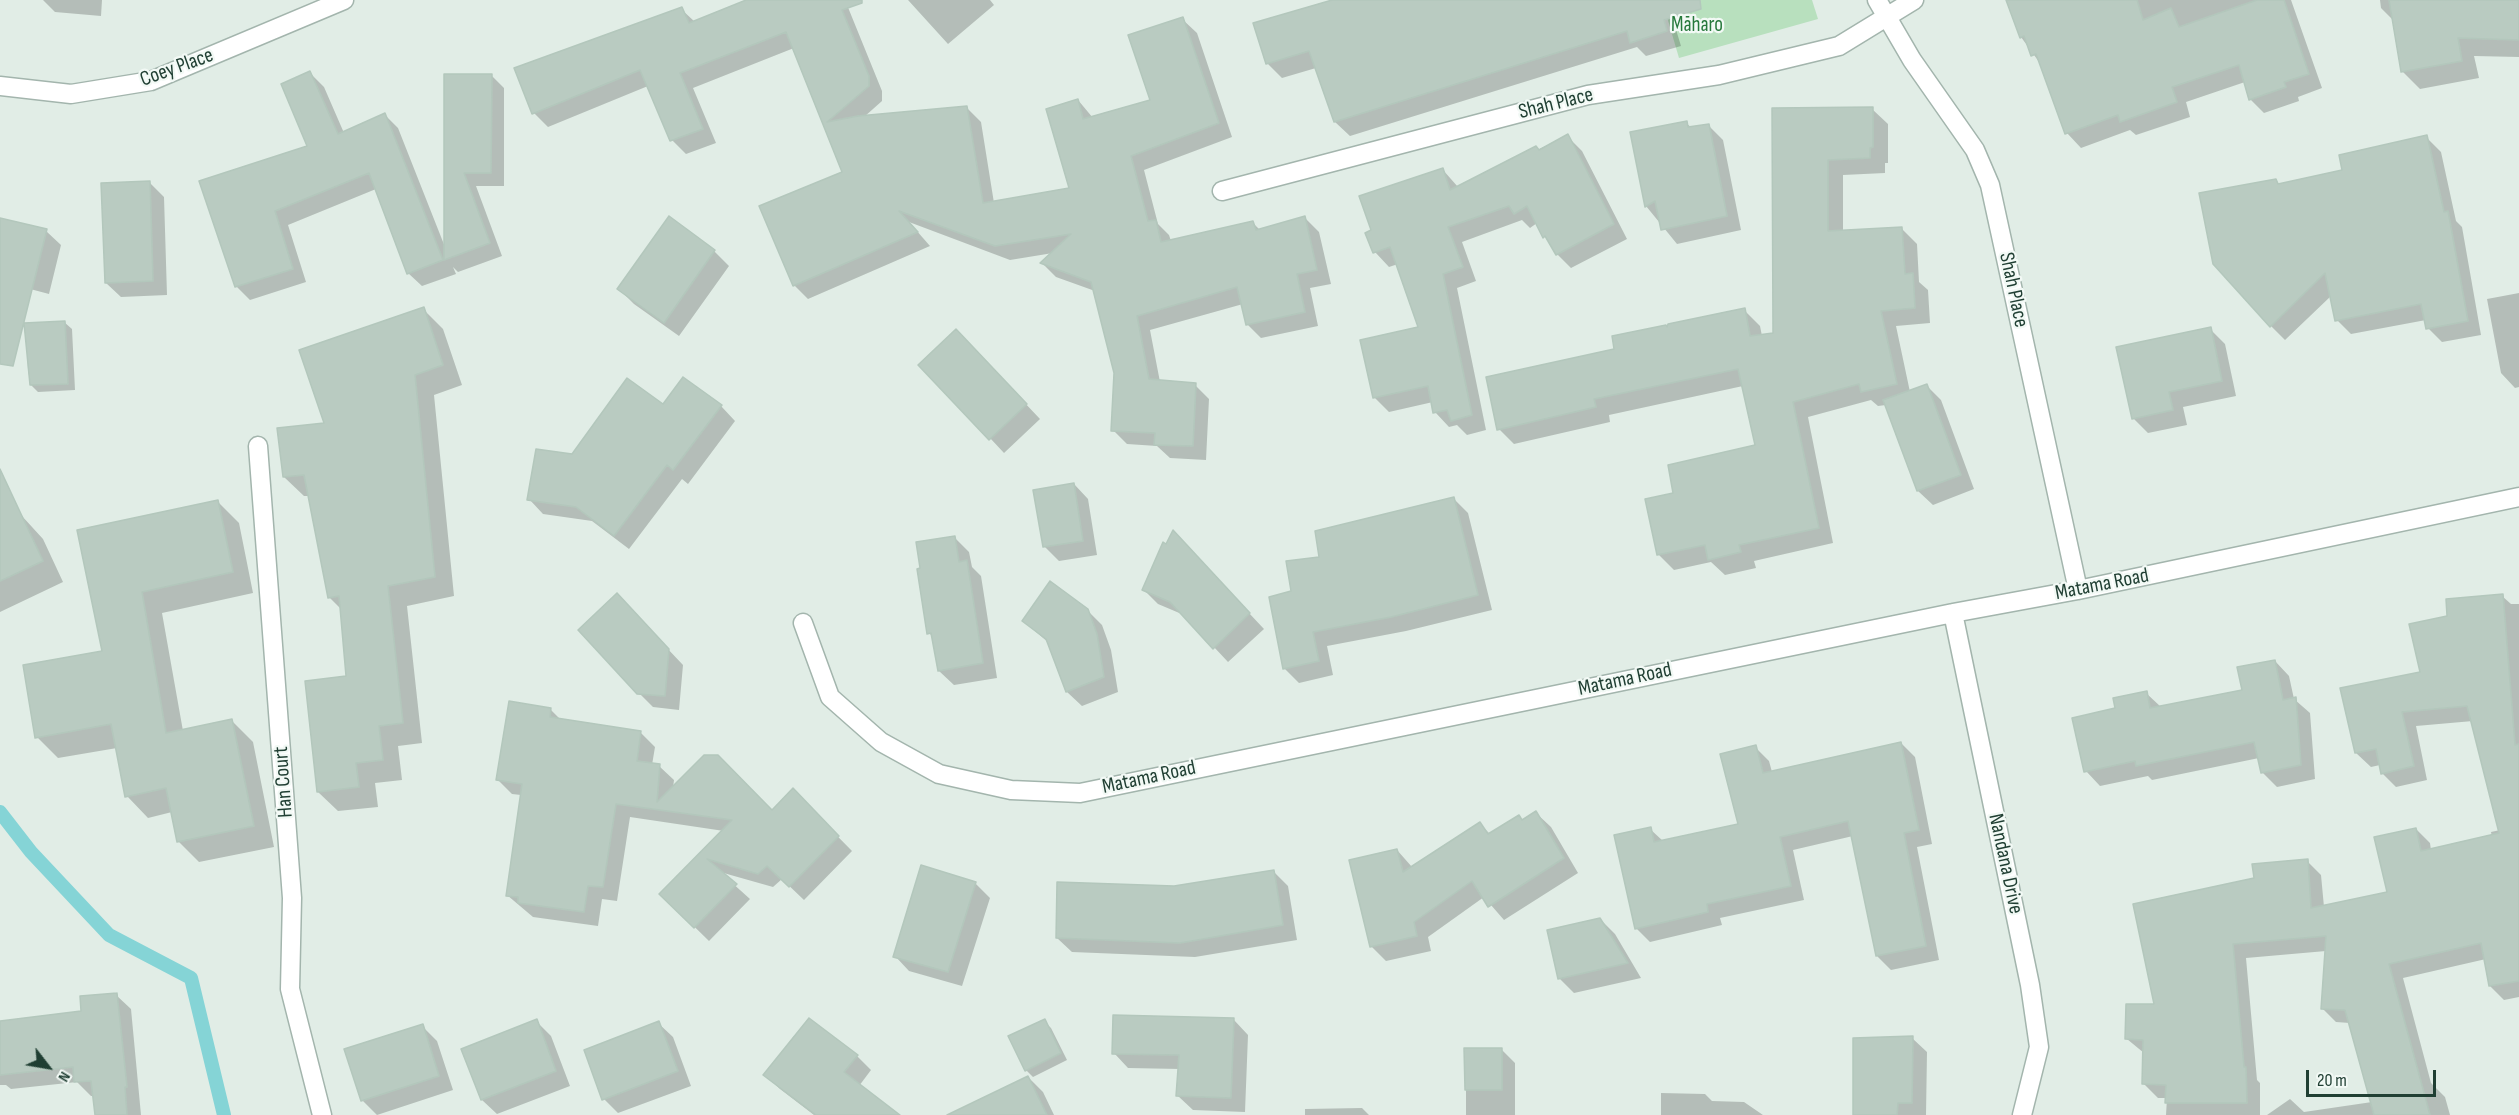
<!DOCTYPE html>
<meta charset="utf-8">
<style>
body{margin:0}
#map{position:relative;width:2519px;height:1115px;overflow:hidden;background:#e1ede6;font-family:"Sofia Sans Condensed",sans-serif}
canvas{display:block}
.north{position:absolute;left:18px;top:1037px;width:60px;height:60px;-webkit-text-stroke:4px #f2f9f5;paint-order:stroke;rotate:121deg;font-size:16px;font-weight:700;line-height:24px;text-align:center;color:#203f33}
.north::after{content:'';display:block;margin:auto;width:21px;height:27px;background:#203f33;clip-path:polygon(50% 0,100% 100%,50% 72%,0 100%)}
.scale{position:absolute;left:2306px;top:1070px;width:130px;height:27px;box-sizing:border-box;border:3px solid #203f33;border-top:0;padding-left:8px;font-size:18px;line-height:21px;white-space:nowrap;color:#203f33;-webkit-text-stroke:4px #f2f9f5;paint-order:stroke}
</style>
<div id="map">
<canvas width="2519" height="1115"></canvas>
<div class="north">N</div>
<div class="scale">20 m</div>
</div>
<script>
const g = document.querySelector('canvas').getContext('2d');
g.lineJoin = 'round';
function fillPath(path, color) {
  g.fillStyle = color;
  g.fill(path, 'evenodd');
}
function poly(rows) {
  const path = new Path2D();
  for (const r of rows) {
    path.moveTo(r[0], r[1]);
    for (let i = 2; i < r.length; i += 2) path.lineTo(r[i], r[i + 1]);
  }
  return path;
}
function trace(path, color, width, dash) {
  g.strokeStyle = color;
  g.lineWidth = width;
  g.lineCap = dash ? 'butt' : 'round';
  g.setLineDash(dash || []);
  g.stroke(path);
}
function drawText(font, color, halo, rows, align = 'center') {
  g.font = font + ' "Sofia Sans Condensed",sans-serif';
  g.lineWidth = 4.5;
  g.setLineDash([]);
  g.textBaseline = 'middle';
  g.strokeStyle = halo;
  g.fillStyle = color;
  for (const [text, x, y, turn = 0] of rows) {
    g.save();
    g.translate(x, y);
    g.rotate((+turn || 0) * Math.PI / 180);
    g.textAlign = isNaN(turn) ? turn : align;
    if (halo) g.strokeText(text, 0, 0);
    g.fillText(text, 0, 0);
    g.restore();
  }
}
const green = poly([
 [1662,0,1812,0,1818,19,1679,58]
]);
const shadow = poly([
 [43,0,102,0,101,16,55,12],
 [750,0,845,0,882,91,882,101,864,117,967,108,981,122,994,203,1071,189,1078,100,1093,118,1152,101,1182,19,1197,33,1232,137,1144,170,1158,224,1169,235,1171,241,1253,223,1260,230,1305,218,1319,232,1331,284,1310,288,1318,326,1261,338,1247,324,1243,304,1150,330,1160,382,1195,385,1209,399,1206,460,1170,458,1157,446,1127,444,1113,430,1115,373,1095,291,1056,277,1042,263,1053,253,1010,260,909,222,930,246,808,299,794,285,844,173,794,48,693,88,716,143,686,154,672,140,648,86,548,127,534,113,681,9,695,22],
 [908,0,990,0,994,5,948,44],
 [1337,0,1667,0,1681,46,1646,56,1637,47,1350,136,1335,122,1316,68,1282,78,1267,63],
 [2015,0,2291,0,2322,88,2298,97,2299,101,2264,113,2250,99,2245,82,2186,102,2190,117,2136,135,2130,130,2081,148,2067,133,2042,66,2021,37],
 [2380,0,2519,0,2519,57,2474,56,2479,78,2420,89,2402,71,2394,21,2381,8],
 [310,73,324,87,344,133,384,114,398,128,445,247,446,75,491,75,504,88,504,186,476,186,502,256,458,272,453,267,456,274,422,286,408,273,376,189,288,225,306,282,250,300,236,286,201,182,309,147],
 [1872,109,1888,124,1888,163,1885,163,1885,173,1843,175,1843,231,1901,228,1917,244,1919,282,1928,290,1930,323,1896,326,1910,392,1927,386,1941,400,1974,489,1933,505,1918,491,1886,405,1878,406,1871,400,1808,417,1833,543,1754,561,1756,568,1725,575,1711,562,1674,570,1658,554,1675,494,1756,447,1743,386,1609,415,1610,422,1514,444,1499,429,1616,350,1668,329,1744,310,1760,326,1762,336,1775,335,1773,110],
 [1686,123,1692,128,1708,125,1723,140,1741,230,1677,244,1646,206],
 [1567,136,1582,151,1627,239,1571,268,1557,254,1537,223,1530,228,1522,220,1462,242,1476,281,1457,288,1486,430,1467,435,1457,425,1449,427,1435,412,1433,402,1389,412,1374,397,1420,329,1398,264,1389,267,1375,252,1443,170,1458,187],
 [2426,137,2441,152,2456,221,2462,227,2481,335,2442,342,2428,328,2426,320,2351,334,2337,320,2331,296,2285,340,2271,326,2276,180,2280,185,2344,171],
 [149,182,164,197,167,295,121,297,106,283],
 [0,219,46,231,61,245,49,294,0,281],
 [669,219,714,251,729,266,679,336,634,304,619,289],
 [2519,293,2519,387,2515,388,2501,373,2487,299],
 [423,309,443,329,462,385,434,395,454,596,407,606,422,743,398,746,402,780,375,783,378,807,338,811,318,792,348,678,342,610,329,597,309,496,304,496,284,477],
 [64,322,72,329,75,390,38,392,31,385,28,370,26,324],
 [2210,329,2225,344,2236,396,2183,407,2187,425,2148,433,2134,419],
 [970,345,1040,419,1004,453,990,438],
 [663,406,721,406,735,421,688,484,682,479,629,549,592,521,543,514,529,499,572,456],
 [1074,484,1088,499,1097,555,1059,561,1044,546],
 [0,492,43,539,63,582,0,612],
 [1453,498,1468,513,1492,610,1406,631,1327,646,1333,675,1299,683,1284,668,1292,592,1321,558],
 [218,502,239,523,253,593,162,613,183,731,232,721,253,742,274,847,199,862,178,841,172,812,148,818,127,796,117,748,58,758,37,737,104,653,79,531],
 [955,538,969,552,972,567,981,576,997,678,954,685,939,671,934,638,929,633],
 [1187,547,1264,629,1228,662,1184,615,1158,604,1144,590],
 [2502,596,2511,604,2519,604,2519,774,2473,721,2416,726,2427,780,2396,787,2382,773,2380,765,2371,767,2356,753,2421,673,2449,618],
 [631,610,683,665,679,710,653,707,638,692],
 [1087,610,1102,625,1111,650,1118,692,1082,706,1067,692,1049,643,1023,621],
 [2275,661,2289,676,2294,699,2310,713,2315,779,2277,787,2262,772,2259,758,2152,780,2148,776,2100,786,2086,771,2116,709,2146,693,2161,707,2243,691],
 [551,710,562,721,640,732,655,747,652,765,659,766,674,780,673,788,772,812,793,791,852,851,804,900,782,879,773,887,720,872,750,899,709,941,661,894,724,831,630,817,617,901,602,899,598,926,533,917,507,895,521,795,512,794,498,780],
 [1901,743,1915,757,1932,844,1917,847,1939,960,1891,970,1877,956,1853,836,1793,850,1804,900,1720,918,1722,925,1650,942,1636,928,1650,829,1663,841,1740,825,1755,747,1769,761,1772,772],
 [1536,813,1551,827,1578,873,1504,920,1484,897,1428,937,1431,951,1386,961,1371,946,1397,850,1412,867,1480,824,1491,835,1519,817,1523,821],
 [2519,826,2519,997,2504,1000,2490,986,2486,959,2403,978,2431,1083,2445,1097,2450,1115,2267,1115,2290,1099,2304,1112,2372,1102,2350,1023,2336,1022,2322,1008,2326,951,2246,958,2257,1080,2260,1083,2260,1115,2166,1115,2167,1098,2158,1098,2144,1084,2144,1053,2127,1039,2156,1006,2255,879,2307,861,2321,875,2324,907,2388,893,2416,829,2430,843,2431,850,2492,837,2491,832],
 [1274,872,1288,886,1297,940,1195,957,1072,952,1057,938,1174,888],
 [975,883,990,898,962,986,909,971,895,956],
 [1600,919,1615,934,1641,978,1574,993,1560,979,1549,931],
 [116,995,131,1009,141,1115,97,1115,95,1096,91,1096,77,1082,11,1089,6,1085,0,1085,0,1022,82,1012],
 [1234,1020,1248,1035,1245,1112,1193,1110,1178,1096,1180,1069,1128,1068,1114,1053],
 [536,1021,551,1036,570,1086,497,1114,482,1100,463,1049],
 [1044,1021,1051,1028,1067,1060,1033,1077,1026,1070],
 [658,1023,673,1037,691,1086,618,1113,604,1099],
 [422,1026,437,1041,453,1090,377,1115,362,1100],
 [794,1036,857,1056,871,1070,859,1086,894,1115,814,1115,780,1089,765,1075],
 [1912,1038,1927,1052,1926,1115,1854,1115],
 [1466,1049,1501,1049,1515,1063,1515,1115,1466,1115],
 [1028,1077,1043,1092,1054,1115,959,1115],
 [1661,1093,1705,1094,1712,1101,1744,1102,1763,1115,1661,1115],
 [1362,1108,1369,1115,1305,1115,1305,1109]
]);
const stream = poly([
 [0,812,31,852,109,935,191,978,224,1115]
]);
const building = poly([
 [746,0,862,0,862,3,842,10,869,76,869,86,827,122,858,116,967,106,983,203,1069,188,1046,109,1078,99,1083,119,1150,100,1128,35,1183,17,1219,123,1131,156,1148,221,1156,220,1161,242,1253,221,1256,230,1305,216,1317,270,1297,274,1305,312,1246,325,1237,287,1137,316,1149,379,1196,383,1193,446,1154,445,1155,433,1111,431,1114,373,1091,282,1040,263,1071,234,995,246,899,211,918,232,793,286,759,206,842,172,786,32,680,73,703,129,670,141,640,70,532,114,514,68,682,7,689,23,746,0],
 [1332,0,1700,0,1701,9,1664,20,1667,31,1630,43,1627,31,1334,122,1309,51,1266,64,1253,23,1332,0],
 [2006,0,2137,0,2143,20,2171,8,2179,27,2257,0,2284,0,2309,74,2284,82,2286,87,2249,100,2239,65,2172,87,2177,102,2120,122,2118,115,2065,134,2036,54,2031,56,2024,36,2020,38,2006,0],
 [2389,0,2519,0,2519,40,2458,38,2462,61,2401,72,2389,0],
 [310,71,338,134,385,113,443,260,407,274,369,173,275,211,293,269,235,287,199,181,307,146,281,84,310,71],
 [444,74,492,74,491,173,464,173,490,243,444,260,444,74],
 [1873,107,1873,147,1870,148,1870,158,1828,160,1828,231,1902,227,1905,274,1913,273,1915,308,1881,311,1897,384,1861,392,1859,384,1793,402,1819,528,1739,545,1741,552,1708,560,1705,545,1657,555,1645,499,1673,493,1668,465,1755,445,1738,369,1594,399,1596,407,1497,430,1486,377,1614,349,1612,336,1666,325,1667,327,1668,324,1745,308,1750,336,1773,333,1772,108,1873,107],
 [1687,121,1688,127,1709,124,1727,216,1661,230,1655,201,1645,207,1630,132,1687,121],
 [1568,134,1614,224,1556,255,1545,236,1543,238,1527,206,1514,214,1509,206,1448,227,1463,267,1443,274,1472,415,1451,421,1447,410,1433,413,1428,386,1373,398,1360,340,1418,327,1390,247,1373,253,1365,233,1371,230,1359,196,1443,168,1450,190,1536,146,1539,150,1568,134],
 [2427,135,2444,212,2448,211,2468,321,2426,329,2421,304,2335,321,2325,273,2270,327,2213,264,2199,193,2276,179,2278,184,2342,170,2339,155,2427,135],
 [150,181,153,281,105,283,101,183,150,181],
 [669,216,715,250,664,323,617,289,669,216],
 [0,218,47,229,13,366,0,364,0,218],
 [424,307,443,365,415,375,435,577,388,586,403,723,379,726,383,760,356,763,359,787,317,792,305,681,346,676,339,596,328,598,304,475,283,477,277,428,324,423,299,350,424,307],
 [65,321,68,384,30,385,24,323,65,321],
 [2211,327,2222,381,2169,392,2173,410,2132,419,2116,347,2211,327],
 [956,329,1027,404,989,440,918,365,956,329],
 [683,377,722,405,673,470,667,465,614,536,576,507,527,500,536,449,572,454,627,378,663,404,683,377],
 [1927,384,1961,475,1917,491,1883,400,1927,384],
 [0,469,43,561,0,581,0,469],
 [1074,483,1083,541,1043,547,1033,490,1074,483],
 [1454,497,1478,595,1391,617,1313,632,1319,661,1283,669,1269,597,1291,591,1286,561,1319,557,1315,531,1454,497],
 [218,500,233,572,142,592,166,733,232,719,254,826,177,842,166,788,125,797,111,724,35,738,23,665,102,651,77,530,218,500],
 [1173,530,1250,613,1213,649,1170,602,1142,590,1163,542,1166,544,1173,530],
 [955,536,959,562,967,560,983,663,938,671,931,633,927,634,917,569,920,568,916,542,955,536],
 [1050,581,1088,609,1097,634,1104,677,1066,692,1046,639,1022,621,1050,581],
 [617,593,669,649,665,696,637,694,578,630,617,593],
 [2503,594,2515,745,2519,744,2519,981,2489,986,2481,943,2389,964,2430,1115,2374,1115,2345,1010,2321,1009,2326,936,2233,944,2244,1067,2246,1067,2247,1103,2165,1103,2166,1085,2142,1084,2143,1040,2125,1039,2126,1004,2154,1004,2133,904,2254,878,2252,864,2308,859,2311,908,2387,892,2374,837,2416,828,2421,851,2499,833,2467,706,2402,712,2414,766,2381,774,2376,749,2355,753,2340,688,2420,672,2409,624,2447,616,2446,599,2503,594],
 [2275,660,2283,700,2296,697,2301,765,2261,773,2254,742,2136,766,2135,761,2084,772,2072,718,2115,708,2113,698,2147,691,2150,708,2242,690,2237,667,2275,660],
 [509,701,551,708,550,717,641,731,637,761,660,764,657,802,704,755,718,755,772,810,793,788,839,836,789,887,767,866,758,874,707,859,737,884,694,928,659,894,732,820,616,804,603,887,588,886,584,912,518,903,518,897,506,896,522,784,496,780,509,701],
 [1901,742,1919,830,1904,833,1926,946,1876,956,1848,821,1780,837,1791,886,1707,904,1708,912,1635,929,1614,835,1651,827,1654,842,1738,824,1720,754,1756,745,1763,773,1901,742],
 [1536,811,1564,858,1488,907,1472,881,1414,922,1417,936,1370,947,1349,860,1397,849,1403,872,1480,822,1488,834,1519,815,1522,820,1536,811],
 [921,865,976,882,948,972,893,957,921,865],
 [1274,870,1283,925,1180,943,1056,938,1057,882,1174,886,1274,870],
 [1600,918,1628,963,1558,979,1547,930,1600,918],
 [117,993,127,1087,125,1087,127,1115,95,1115,91,1081,74,1082,73,1067,0,1075,0,1021,81,1011,80,996,117,993],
 [1113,1015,1234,1018,1231,1098,1176,1096,1179,1055,1112,1054,1113,1015],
 [809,1018,858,1055,844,1072,900,1115,816,1115,763,1075,809,1018],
 [537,1019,556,1071,481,1100,461,1049,537,1019],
 [1045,1019,1061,1053,1025,1071,1008,1036,1045,1019],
 [659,1021,678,1071,602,1100,584,1050,659,1021],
 [423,1024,439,1076,361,1101,344,1049,423,1024],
 [1913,1036,1912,1103,1898,1103,1897,1115,1853,1115,1853,1038,1913,1036],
 [1464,1048,1502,1048,1502,1090,1465,1090,1464,1048],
 [1028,1076,1047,1115,947,1115,1028,1076]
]);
const street = poly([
 [1877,0,1912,60,1975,150,1990,185,2078,590],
 [0,86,71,94,151,81,344,0],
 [1222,191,1588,95,1719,75,1839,46,1914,0],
 [258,446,292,898,290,989,322,1115],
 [1953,613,2030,985,2039,1047,2022,1115],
 [803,623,830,697,881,742,939,774,1011,790,1080,793,1953,613,2078,590,2519,497]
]);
const parkNames = [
 ["Māharo",1697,26]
];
const streetNames = [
 ["Coey Place",177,68,-20],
 ["Shah Place",1556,104,-14],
 ["Shah Place",2013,290,78],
 ["Matama Road",2102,585,-11],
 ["Matama Road",1625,680,-12],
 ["Matama Road",1149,778,-12],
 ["Han Court",284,782,-94],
 ["Nandana Drive",2005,864,78]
];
fillPath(green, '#b8e0be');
fillPath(shadow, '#0003');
trace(stream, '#85d4d6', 14);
fillPath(building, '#b9cbc1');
trace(building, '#b3c7bc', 1.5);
trace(street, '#a3b5ad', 21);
trace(street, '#fff', 18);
drawText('21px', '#27793c', '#f2f9f5', parkNames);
drawText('21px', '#203f33', '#f2f9f5', streetNames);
</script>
